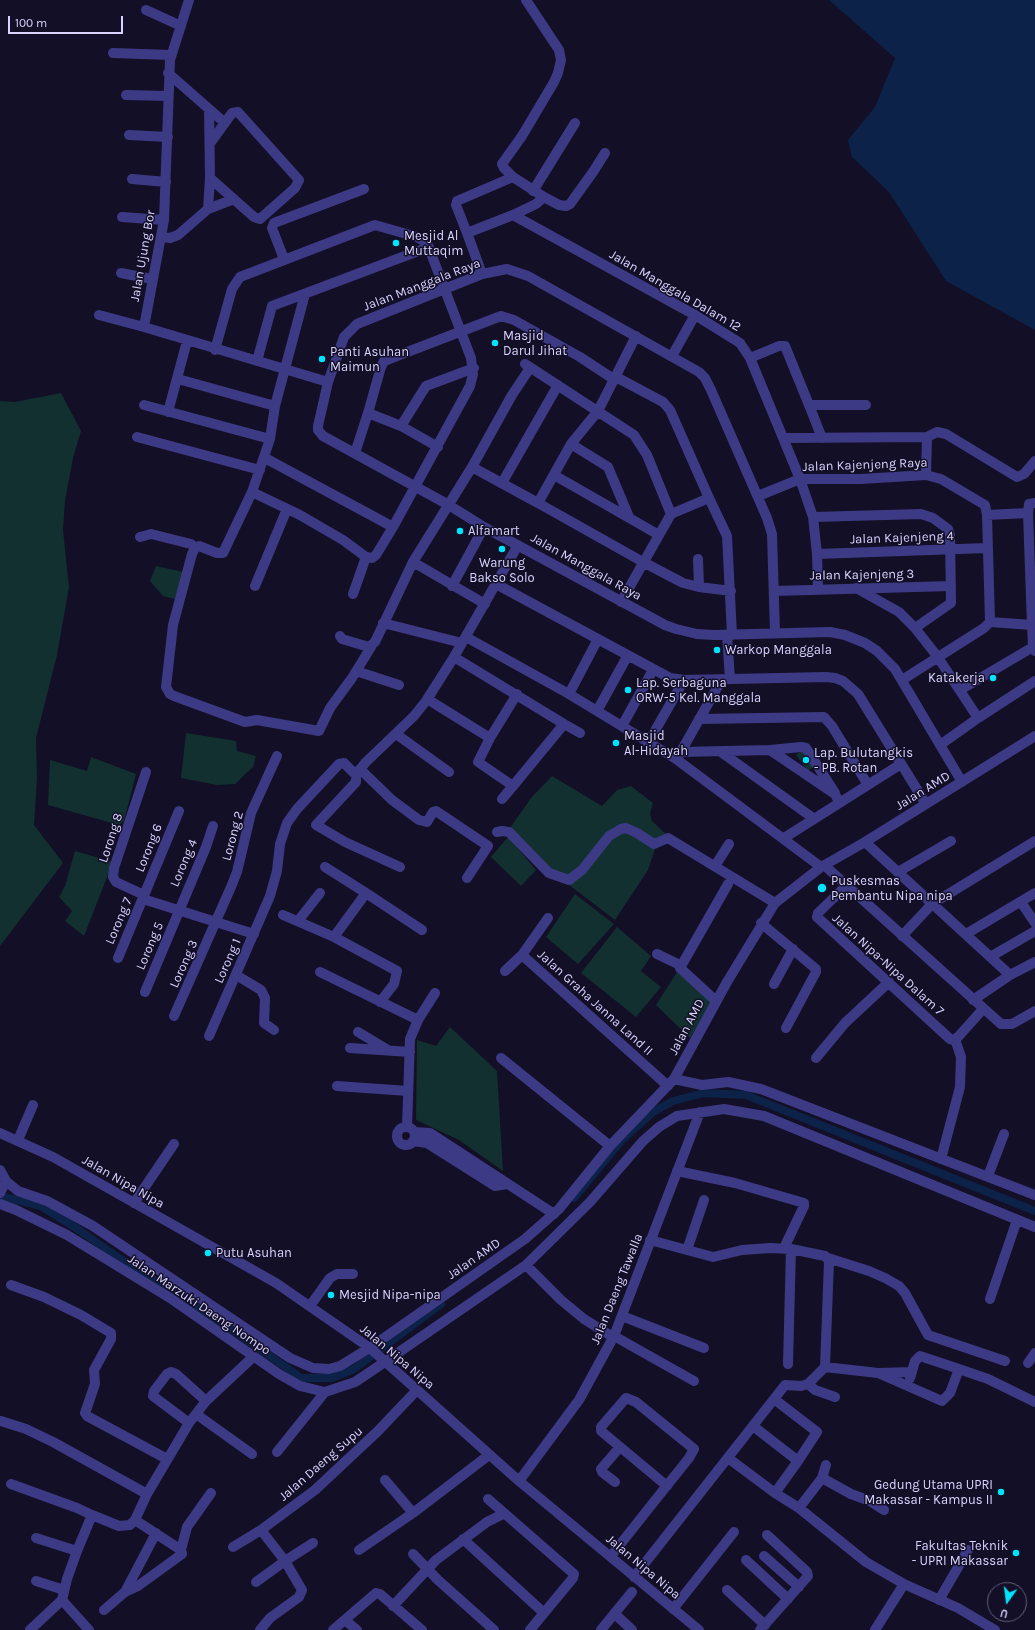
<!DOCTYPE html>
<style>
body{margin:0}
#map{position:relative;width:1035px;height:1630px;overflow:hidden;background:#130f26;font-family:Karla,sans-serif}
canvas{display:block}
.north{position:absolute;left:987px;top:1582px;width:40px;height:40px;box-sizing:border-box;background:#130f26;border:1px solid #625e7d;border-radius:50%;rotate:194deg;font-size:11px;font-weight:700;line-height:16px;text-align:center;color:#d9d4ff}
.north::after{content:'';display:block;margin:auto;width:14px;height:18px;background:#00e5ff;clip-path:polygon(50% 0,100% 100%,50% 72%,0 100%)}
.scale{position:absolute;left:8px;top:16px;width:115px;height:18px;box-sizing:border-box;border:2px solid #d9d4ff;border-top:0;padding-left:5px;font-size:12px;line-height:14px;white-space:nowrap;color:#d9d4ff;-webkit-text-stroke:3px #130f26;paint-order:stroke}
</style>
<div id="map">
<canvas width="1035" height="1630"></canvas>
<div class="north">U</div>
<div class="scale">100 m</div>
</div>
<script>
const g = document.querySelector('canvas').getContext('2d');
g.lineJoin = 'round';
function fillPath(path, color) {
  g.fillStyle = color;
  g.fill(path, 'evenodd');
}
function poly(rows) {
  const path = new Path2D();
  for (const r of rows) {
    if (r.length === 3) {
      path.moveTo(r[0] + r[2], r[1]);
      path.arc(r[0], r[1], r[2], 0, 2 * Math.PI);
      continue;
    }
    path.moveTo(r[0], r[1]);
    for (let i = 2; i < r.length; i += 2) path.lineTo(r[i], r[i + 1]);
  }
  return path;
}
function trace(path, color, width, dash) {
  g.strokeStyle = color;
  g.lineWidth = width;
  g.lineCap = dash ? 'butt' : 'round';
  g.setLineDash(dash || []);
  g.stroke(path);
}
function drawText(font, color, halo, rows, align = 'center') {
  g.font = font + ' Karla,sans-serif';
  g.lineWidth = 3;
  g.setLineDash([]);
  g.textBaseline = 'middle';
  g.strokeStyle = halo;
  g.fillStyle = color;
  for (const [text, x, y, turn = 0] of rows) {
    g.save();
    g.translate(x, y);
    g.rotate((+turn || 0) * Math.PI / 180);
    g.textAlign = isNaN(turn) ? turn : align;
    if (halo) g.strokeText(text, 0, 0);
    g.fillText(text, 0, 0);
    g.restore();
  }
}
const green = poly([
 [61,393,81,431,73,458,65,501,63,530,69,587,57,655,36,738,37,779,34,825,63,863,0,946,0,401,15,402],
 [156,566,184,572,175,599,163,596,150,581],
 [186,733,236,741,237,751,256,756,253,767,235,784,217,785,181,778],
 [804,749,815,766,808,771,796,755],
 [91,757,136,774,124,821,119,825,48,805,50,760,87,771],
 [552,776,602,806,617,790,631,786,653,803,650,814,652,821,667,835,655,849,648,870,615,920,548,869,508,831,531,798],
 [508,837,536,870,521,886,491,857],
 [75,851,113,862,84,936,65,921,72,911,59,897,65,886],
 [575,894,614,924,578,964,546,937],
 [617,927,651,956,641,971,661,987,636,1017,581,973],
 [677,972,712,1003,690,1038,656,1005],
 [450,1027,497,1071,503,1171,459,1140,416,1120,417,1040,436,1046]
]);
const water = poly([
 [829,0,1035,0,1035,330,946,281,889,192,852,157,848,140,875,107,895,58]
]);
const canal = poly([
 [4,1197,41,1206,79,1230,119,1258,237,1333,301,1378,332,1378,354,1369,441,1304],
 [574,1198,622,1140,653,1112,673,1101,704,1093,746,1095,1035,1211]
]);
const minor = poly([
 [189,0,170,60,164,220,144,327,328,382],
 [146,10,181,26],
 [113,53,171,55],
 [168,73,225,123],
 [126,95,168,96],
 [129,135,168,137],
 [513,177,504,168,502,164,522,136,554,82,558,73,561,60,559,50,526,0],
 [210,178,254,217,260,219,295,188,299,180,238,112,232,113,211,142],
 [132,179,166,182],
 [533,191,575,123],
 [544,197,559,205,566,206,570,204,593,172,605,153],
 [208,209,210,178,209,109],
 [122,217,164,220],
 [467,233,456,205,457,201,513,177,544,197,536,204,513,215],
 [162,237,170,238,178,235,208,209,234,199],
 [284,259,272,228,274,223,364,189],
 [121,273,152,279],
 [482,274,467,233,513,215,695,315,740,343,750,358,800,479,813,517,817,554,818,589],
 [305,294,275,406,270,439,252,492,223,553,217,553,199,546,195,548,192,554,173,625,166,687,170,694,174,696,245,722,257,720,319,731,330,708,352,678,371,647],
 [99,315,144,327],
 [636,336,598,411,571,444,538,503,643,562,683,583,699,587],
 [215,350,232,289,240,277,375,225,417,237,427,243,471,358,473,374,470,386,393,527,376,555,372,558,366,557,343,540,300,515,252,492],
 [672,356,695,315],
 [750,358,779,346,785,346,809,405],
 [257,361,272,306,429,247],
 [525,364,634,435,647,455,671,514],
 [616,377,663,402,670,410,709,498],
 [178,379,275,406],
 [144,405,270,439],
 [168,412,187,341],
 [368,413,401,426],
 [137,437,260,470],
 [927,437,937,432,946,434,1017,477,1024,474,1035,461],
 [783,438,927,437,926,475],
 [822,438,809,405,866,405],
 [571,444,608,467,629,517],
 [438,447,401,426,426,386,474,368],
 [355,453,368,413,381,367,384,361,501,316,514,320,580,357,615,380],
 [265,458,393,527],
 [472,467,538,503],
 [554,475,659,535],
 [502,483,558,385],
 [758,496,800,479,861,479,926,475,941,479,985,505,987,515,990,622,984,628,902,680],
 [1028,513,1029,504,1035,503],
 [987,515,1028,513,1032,625],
 [813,517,921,514,933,518,948,529,950,535,951,603,915,628],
 [140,537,151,534,191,544,195,548],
 [817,554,987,548],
 [698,559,699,587,731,591],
 [413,562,485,604],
 [496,584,670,678,684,680,826,677,835,678,843,681,858,694,926,804],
 [255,586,287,509],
 [452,586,484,527],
 [856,588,899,612,915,628,937,656,978,718,1035,681],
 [774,591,951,586],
 [353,594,366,557],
 [621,602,671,514,709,498,727,536,732,635],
 [990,622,1032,625,1033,647,1035,651],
 [383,623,462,643],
 [775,633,772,534,767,518,711,390,705,378,699,372,528,276,507,269,482,274,357,324,344,337,328,382,318,426,318,430,323,436,447,504,484,527,665,625,676,629,697,634,714,635,830,632,845,635,865,643,877,651,895,669,962,782],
 [727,635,730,679],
 [340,636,342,639,369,647,375,642,413,562,472,467,512,395,530,368],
 [466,637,569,694,676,759,821,867],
 [454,657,564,724,513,786],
 [356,671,399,685],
 [960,690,1033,647],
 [569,694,598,639],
 [432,702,490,738,478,762,513,786,502,799],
 [597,711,628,655],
 [699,719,824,717,832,726,868,785],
 [564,724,580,733],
 [622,726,653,670],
 [396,734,449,772],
 [490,738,517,694],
 [648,743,684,680],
 [940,745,978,718],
 [770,750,801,747,806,748,835,793],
 [681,752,770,750,835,794,839,802],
 [721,752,813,818],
 [679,755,722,679],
 [360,769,392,800,419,820,427,822,433,812,436,811,488,846,467,878],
 [497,832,502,831,509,832,549,873,569,880,582,870,609,836,621,829,626,828,637,833,654,844,668,838,775,903],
 [784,838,901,764],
 [865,842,1010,975],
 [824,865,1001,1024,1012,1024,1035,1011],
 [715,866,729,844],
 [325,867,366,893,334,937],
 [400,867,345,842,316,825,356,782,356,775,365,763,414,716,426,701,454,657,518,545],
 [898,872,951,841],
 [846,886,818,913,817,917,950,1039,953,1040,958,1037,983,1009],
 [366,893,422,930],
 [144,895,116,882,113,877,114,868,146,772],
 [143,899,254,934],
 [1021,902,1035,923],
 [283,915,334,937,397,971,394,984,380,1002],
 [548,918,522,955,668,1086],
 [298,921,320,893],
 [761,923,816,969,816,972,786,1028],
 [966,934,1035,893],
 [902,936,932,904,1035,841],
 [657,954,680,965],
 [990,957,1035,931],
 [118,958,179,811],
 [505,971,522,955],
 [320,972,418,1020],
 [236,975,261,990,265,998,264,1023,274,1030],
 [774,984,793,949],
 [145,992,206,847,213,826],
 [973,1000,1010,975,1035,962],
 [716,1001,680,968,728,884],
 [174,1016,231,887,237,872,251,813,277,756],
 [358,1032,388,1050],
 [209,1036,270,896,277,871,280,844,287,823,297,809,339,764,344,763,356,775],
 [350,1048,410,1052],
 [501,1058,610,1146],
 [816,1058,845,1023,889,982],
 [674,1079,702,1085,728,1082,761,1089,1035,1195],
 [337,1086,408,1091],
 [407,1127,410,1039,418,1020,435,993],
 [406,1136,9],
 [414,1132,430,1133,554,1214],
 [0,1133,53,1157,276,1283,370,1348,519,1481,699,1630],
 [18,1140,33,1105],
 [413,1141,427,1143,495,1186,507,1184],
 [941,1159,960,1087,961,1057,955,1039],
 [0,1170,6,1181,18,1191,47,1201,93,1226,290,1358,313,1368,329,1369,340,1366,371,1347,525,1239,559,1209,610,1146,674,1079,727,982,775,903,821,867,865,842,1035,736],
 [677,1171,735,1183,804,1203,804,1206,784,1248],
 [988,1176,1004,1134],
 [0,1193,6,1181],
 [134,1203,174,1144],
 [0,1204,16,1210,67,1235,170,1298,279,1374,300,1386,325,1392,355,1382,370,1372,526,1265,590,1202,643,1141,659,1127,677,1116,724,1109,764,1116,1035,1227],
 [650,1240,713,1257,742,1250,770,1248,791,1249,825,1256,829,1261,825,1367],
 [687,1250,704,1200],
 [828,1258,869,1271,885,1278,899,1286,905,1293,928,1335,1005,1361],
 [526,1265,561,1300,584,1319,608,1334,614,1336,694,1381],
 [11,1285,44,1297,81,1315,111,1333,111,1339,94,1370,95,1384,85,1413,87,1416,167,1459],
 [990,1299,1017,1220],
 [310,1306,330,1278,337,1274,353,1274],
 [622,1316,704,1348],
 [1028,1363,1035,1353],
 [788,1364,791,1249],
 [825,1367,878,1373,912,1372],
 [878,1373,942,1401,950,1393,959,1369,988,1379,1035,1402],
 [910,1378,915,1361,920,1356,959,1369],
 [808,1384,815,1390,835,1397],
 [774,1399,817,1432,798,1461],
 [196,1414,252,1454],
 [1,1421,26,1429,53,1442,147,1494],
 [189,1423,153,1396,154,1391,167,1374,171,1372,176,1374,206,1401],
 [277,1452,325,1392],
 [728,1458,775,1493,798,1461,753,1426],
 [822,1478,851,1494,870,1501,884,1510],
 [385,1480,413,1513],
 [519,1481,579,1400,614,1336,700,1112],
 [615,1482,602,1472,601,1469,620,1447],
 [11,1484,77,1508,92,1515],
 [775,1493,799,1508,866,1562,904,1584,958,1608,995,1630],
 [488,1499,574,1574,573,1578,530,1630],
 [799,1508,822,1478,826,1465],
 [261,1530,285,1561,313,1543],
 [36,1538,77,1551,92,1515,119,1526,130,1525,135,1520,147,1494,189,1423,206,1401,253,1357],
 [463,1539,544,1613],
 [233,1547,261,1530,315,1490,378,1431,417,1390],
 [181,1550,187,1527,211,1493],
 [359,1550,413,1513,489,1455],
 [77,1551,67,1579,62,1600,89,1630],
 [413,1554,438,1580,494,1630],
 [611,1556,649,1508,689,1458,694,1449,636,1402,626,1398,601,1427,601,1431,667,1486],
 [764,1556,799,1587],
 [746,1560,788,1599],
 [634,1577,785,1385,801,1386,808,1384,825,1367],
 [36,1581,64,1590],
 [256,1582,285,1561,302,1590,299,1597,270,1618,260,1630],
 [727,1590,765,1625],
 [125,1592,156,1533],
 [939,1600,968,1550],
 [393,1606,436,1560,487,1522,503,1514],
 [673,1609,734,1532],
 [104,1610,125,1592,138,1586,182,1554,181,1550,135,1520],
 [616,1615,632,1630],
 [345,1620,357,1630],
 [30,1630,62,1600],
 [333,1630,376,1593,380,1594,422,1630],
 [601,1630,632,1592],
 [760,1630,808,1576,807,1572,767,1535],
 [875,1630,904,1584]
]);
const markers = [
 [396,243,4,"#00e5ff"],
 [495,343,4,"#00e5ff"],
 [322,359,4,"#00e5ff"],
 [460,531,4,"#00e5ff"],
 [502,549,4,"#00e5ff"],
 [717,650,4,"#00e5ff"],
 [993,678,4,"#00e5ff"],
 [628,690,4,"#00e5ff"],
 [616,743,4,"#00e5ff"],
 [806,760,4,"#00e5ff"],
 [822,888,5,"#00e5ff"],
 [208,1253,4,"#00e5ff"],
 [331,1295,4,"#00e5ff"],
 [1001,1492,4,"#00e5ff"],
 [1016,1553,4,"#00e5ff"]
];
const poiNames = [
 ["Mesjid Al",404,236],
 ["Muttaqim",404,251],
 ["Masjid",503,336],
 ["Darul Jihat",503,351],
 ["Panti Asuhan",330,352],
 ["Maimun",330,367],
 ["Alfamart",468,531],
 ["Warung",502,563,"center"],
 ["Bakso Solo",502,578,"center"],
 ["Warkop Manggala",725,650],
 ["Katakerja",985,678,"right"],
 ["Lap. Serbaguna",636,683],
 ["ORW-5 Kel. Manggala",636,698],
 ["Masjid",624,736],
 ["Al-Hidayah",624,751],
 ["Lap. Bulutangkis",814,753],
 ["- PB. Rotan",814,768],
 ["Puskesmas",831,881],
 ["Pembantu Nipa nipa",831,896],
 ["Putu Asuhan",216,1253],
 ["Mesjid Nipa-nipa",339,1295],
 ["Gedung Utama UPRI",993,1485,"right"],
 ["Makassar - Kampus II",993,1500,"right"],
 ["Fakultas Teknik",1008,1546,"right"],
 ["- UPRI Makassar",1008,1561,"right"]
];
const streetNames = [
 ["Jalan Ujung Bor",143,256,-80],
 ["Jalan Manggala Raya",422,285,-21],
 ["Jalan Manggala Dalam 12",675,291,30],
 ["Jalan Kajenjeng Raya",865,465,-2],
 ["Jalan Kajenjeng 4",902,538,-2],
 ["Jalan Manggala Raya",586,567,29],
 ["Jalan Kajenjeng 3",862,575,-1],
 ["Jalan AMD",923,791,-32],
 ["Lorong 2",233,836,-75],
 ["Lorong 8",111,838,-72],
 ["Lorong 6",149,848,-68],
 ["Lorong 4",184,863,-67],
 ["Lorong 7",119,921,-67],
 ["Lorong 5",150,946,-67],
 ["Lorong 1",228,961,-66],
 ["Lorong 3",184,964,-66],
 ["Jalan Nipa-Nipa Dalam 7",888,965,42],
 ["Jalan Graha Janna Land II",595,1003,42],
 ["Jalan AMD",687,1027,-62],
 ["Jalan Nipa Nipa",123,1182,30],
 ["Jalan AMD",474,1259,-35],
 ["Jalan Daeng Tawalla",617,1289,-68],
 ["Jalan Marzuki Daeng Nompo",199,1305,34],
 ["Jalan Nipa Nipa",397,1357,40],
 ["Jalan Daeng Supu",321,1464,-41],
 ["Jalan Nipa Nipa",643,1567,40]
];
fillPath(green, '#12302f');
fillPath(water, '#0c2248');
trace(canal, '#0c2248', 8);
trace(minor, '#3d3a85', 10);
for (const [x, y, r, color] of markers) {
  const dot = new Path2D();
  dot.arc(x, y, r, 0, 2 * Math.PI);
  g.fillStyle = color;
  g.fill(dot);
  trace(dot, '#130f26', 1.5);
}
drawText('13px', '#d9d4ff', '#130f26', poiNames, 'left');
drawText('13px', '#d9d4ff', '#130f26', streetNames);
</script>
